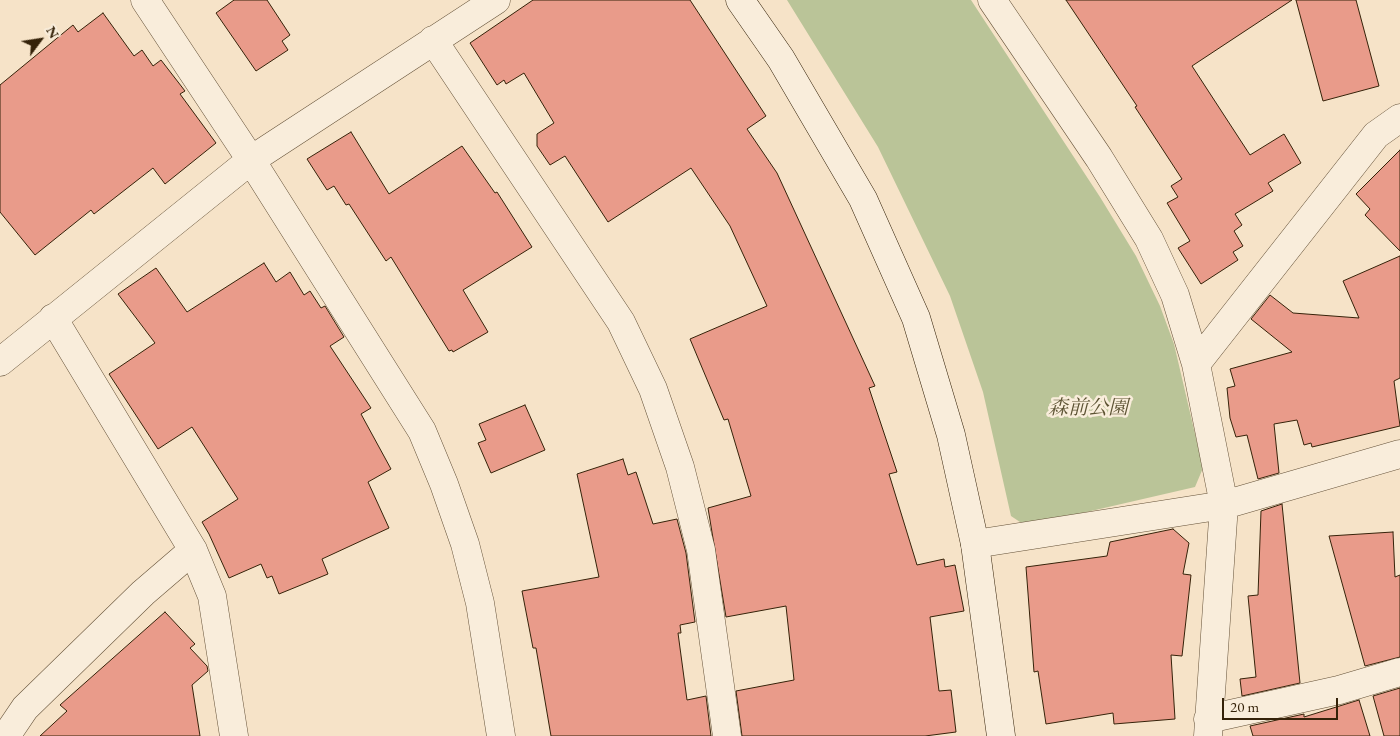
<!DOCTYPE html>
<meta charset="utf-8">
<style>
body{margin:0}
#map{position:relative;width:1400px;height:736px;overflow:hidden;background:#f6e3c8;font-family:"EB Garamond",serif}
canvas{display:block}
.north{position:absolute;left:15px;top:15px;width:50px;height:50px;-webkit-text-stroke:4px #f9eddb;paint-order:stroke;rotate:59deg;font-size:14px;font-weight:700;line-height:20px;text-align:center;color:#352209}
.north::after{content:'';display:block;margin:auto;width:18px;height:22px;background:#352209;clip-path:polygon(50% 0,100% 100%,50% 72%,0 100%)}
.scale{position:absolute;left:1222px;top:698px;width:116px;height:22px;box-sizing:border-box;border:2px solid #352209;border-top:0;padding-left:6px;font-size:15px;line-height:18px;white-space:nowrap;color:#352209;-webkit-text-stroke:4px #f9eddb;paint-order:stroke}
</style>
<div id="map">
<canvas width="1400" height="736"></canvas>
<div class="north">N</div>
<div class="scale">20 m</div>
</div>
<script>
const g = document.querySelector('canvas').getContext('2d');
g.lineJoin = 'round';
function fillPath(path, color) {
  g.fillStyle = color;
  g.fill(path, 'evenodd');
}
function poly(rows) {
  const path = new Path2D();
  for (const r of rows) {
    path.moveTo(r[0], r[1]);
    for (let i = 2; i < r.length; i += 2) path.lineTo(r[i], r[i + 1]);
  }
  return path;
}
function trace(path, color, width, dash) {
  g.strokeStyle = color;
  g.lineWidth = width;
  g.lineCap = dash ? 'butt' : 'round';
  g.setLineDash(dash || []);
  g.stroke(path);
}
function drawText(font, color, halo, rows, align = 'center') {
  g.font = font + ' "EB Garamond","Noto Serif JP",serif';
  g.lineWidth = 5;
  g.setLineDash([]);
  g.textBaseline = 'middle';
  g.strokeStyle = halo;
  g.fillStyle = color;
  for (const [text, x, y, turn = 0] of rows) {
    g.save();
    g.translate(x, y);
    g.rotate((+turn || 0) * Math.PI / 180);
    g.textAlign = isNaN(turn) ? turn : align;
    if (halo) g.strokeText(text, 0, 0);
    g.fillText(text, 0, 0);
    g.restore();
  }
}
const green = poly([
 [787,0,971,0,1100,197,1136,256,1160,306,1174,344,1203,468,1195,487,1026,526,1011,516,983,392,950,296,878,147]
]);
const building = poly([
 [234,0,267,0,290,35,282,41,288,50,256,71,216,13,234,0],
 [533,0,690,0,766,116,747,129,777,173,875,386,869,388,897,472,889,474,917,565,944,559,945,567,955,565,964,611,930,617,939,691,951,690,956,732,925,736,742,736,736,691,794,680,786,606,726,617,708,508,751,496,728,419,724,420,690,339,767,306,730,226,691,168,608,222,565,156,550,165,537,146,537,134,554,123,524,73,506,84,504,80,497,85,470,43,533,0],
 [1066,0,1292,0,1192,66,1250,155,1284,134,1301,163,1268,183,1273,191,1235,214,1242,225,1234,231,1243,246,1233,252,1238,260,1201,284,1178,248,1190,241,1167,203,1178,197,1171,186,1182,179,1135,107,1137,106,1066,0],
 [1296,0,1356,0,1379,86,1323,101,1296,0],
 [103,13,134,56,142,50,153,66,161,60,185,91,180,94,216,143,165,184,153,168,94,214,91,210,35,255,0,212,0,85,73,25,78,32,103,13],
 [351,132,389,194,462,146,495,193,497,192,532,247,463,290,488,332,453,352,452,350,449,351,391,257,386,261,349,204,346,205,334,186,327,190,307,159,351,132],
 [1400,150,1400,251,1365,215,1370,209,1356,194,1400,150],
 [1400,256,1400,378,1394,381,1400,426,1312,447,1311,443,1304,445,1297,420,1274,424,1279,473,1258,479,1247,435,1236,437,1230,418,1227,388,1235,386,1230,369,1292,352,1251,319,1270,295,1293,313,1359,318,1343,281,1400,256],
 [264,263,276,282,290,272,304,295,310,291,321,308,325,306,344,337,330,346,371,408,361,414,391,469,368,482,389,528,322,559,328,574,279,594,272,576,267,578,261,564,229,578,209,534,202,522,238,499,192,427,158,449,109,374,155,343,118,294,156,268,187,312,264,263],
 [525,405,545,450,491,473,478,443,486,440,479,424,525,405],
 [623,459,628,475,636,472,653,524,677,519,686,553,695,622,680,625,681,633,678,633,687,700,706,696,711,736,551,736,536,648,533,648,522,591,599,577,577,474,623,459],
 [1282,504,1300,683,1242,696,1240,679,1256,677,1248,596,1258,595,1261,511,1282,504],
 [1173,529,1189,543,1183,574,1191,575,1182,656,1171,655,1175,719,1114,724,1113,713,1046,724,1038,671,1034,672,1026,567,1107,556,1110,542,1173,529],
 [1393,532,1395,577,1400,575,1400,657,1365,666,1329,536,1393,532],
 [165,612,195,644,190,648,207,666,208,671,192,685,200,736,40,736,67,711,60,705,165,612],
 [1400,688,1400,736,1384,736,1373,696,1400,688],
 [1359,700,1370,736,1253,736,1250,726,1304,714,1304,717,1359,700]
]);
const street = poly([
 [145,0,251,160,422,431,444,484,465,544,480,603,501,736],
 [992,0,1099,158,1149,239,1175,295,1196,364,1224,505,1208,736],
 [433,40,621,322,653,389,680,467,701,550,727,736],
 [53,318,193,550,212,596,234,736],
 [0,362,251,160,496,0],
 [1196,364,1376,135,1400,118],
 [975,544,1224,505,1400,454],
 [1208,719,1339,690,1400,672],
 [6,736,25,708,143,593,193,550]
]);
const secondary = poly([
 [740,0,781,59,863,199,916,318,951,435,975,544,1001,736]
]);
const parkNames = [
 ["森前公園",1088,409]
];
fillPath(green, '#bac498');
fillPath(building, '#e99b8a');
trace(building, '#352209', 1);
trace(street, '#655239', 29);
trace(secondary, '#352209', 29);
trace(street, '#f9eddb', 28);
trace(secondary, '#f9eddb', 28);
drawText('italic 20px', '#5d5334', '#f9eddb', parkNames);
</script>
